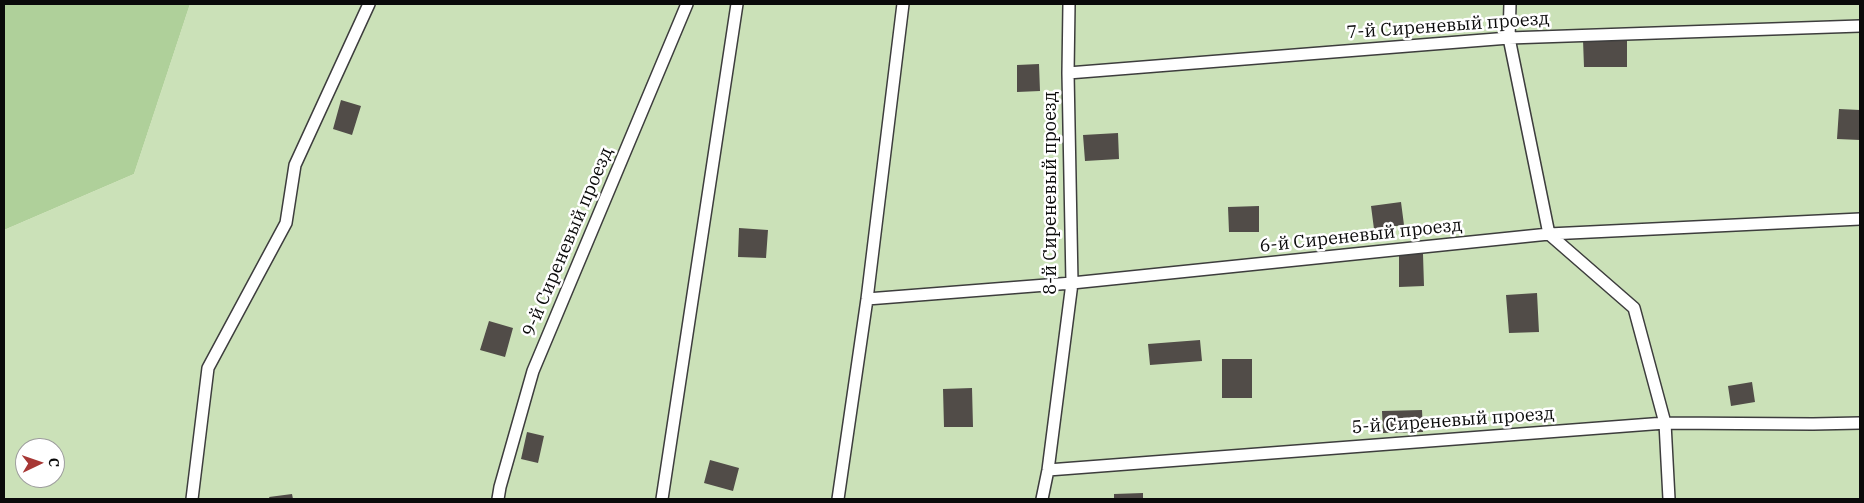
<!DOCTYPE html>
<meta charset="utf-8">
<style>
body{margin:0}
#map{position:relative;width:1864px;height:503px;overflow:hidden;background:#fcfaea;font-family:"IBM Plex Serif",serif}
canvas{display:block}
.frame{position:absolute;inset:0;border:5px solid #0a0a0a;pointer-events:none}
.north{position:absolute;left:15px;top:438px;width:50px;height:50px;box-sizing:border-box;background:#fff;border:1px solid #9d9d9d;border-radius:50%;rotate:87deg;font-size:14px;font-weight:700;line-height:20px;text-align:center;color:#0a0a0a}
.north::after{content:'';display:block;margin:auto;width:18px;height:22px;background:#a73735;clip-path:polygon(50% 0,100% 100%,50% 72%,0 100%)}
</style>
<div id="map">
<canvas width="1864" height="503"></canvas>
<div class="frame"></div>
<div class="north">С</div>
</div>
<script>
const g = document.querySelector('canvas').getContext('2d');
g.lineJoin = 'round';
function fillPath(path, color) {
  g.fillStyle = color;
  g.fill(path, 'evenodd');
}
function poly(rows) {
  const path = new Path2D();
  for (const r of rows) {
    path.moveTo(r[0], r[1]);
    for (let i = 2; i < r.length; i += 2) path.lineTo(r[i], r[i + 1]);
  }
  return path;
}
function trace(path, color, width, dash) {
  g.strokeStyle = color;
  g.lineWidth = width;
  g.lineCap = dash ? 'butt' : 'round';
  g.setLineDash(dash || []);
  g.stroke(path);
}
function drawText(font, color, halo, rows, align = 'center') {
  g.font = font + ' "IBM Plex Serif",serif';
  g.lineWidth = 5;
  g.setLineDash([]);
  g.textBaseline = 'middle';
  g.strokeStyle = halo;
  g.fillStyle = color;
  for (const [text, x, y, turn = 0] of rows) {
    g.save();
    g.translate(x, y);
    g.rotate((+turn || 0) * Math.PI / 180);
    g.textAlign = isNaN(turn) ? turn : align;
    if (halo) g.strokeText(text, 0, 0);
    g.fillText(text, 0, 0);
    g.restore();
  }
}
const green = poly([
 [190,4,1860,4,1860,499,4,499,4,230,134,174],
 [25,448,55,448,55,478,25,478]
]);
const forest = poly([
 [4,4,190,4,134,174,4,230]
]);
const building = poly([
 [1627,39,1627,67,1584,67,1583,40],
 [1039,64,1040,91,1017,92,1017,65],
 [341,100,361,106,352,135,333,129],
 [1839,109,1860,110,1860,140,1837,139],
 [1118,133,1119,159,1085,161,1083,135],
 [1401,202,1404,225,1374,229,1371,206],
 [1259,206,1259,232,1229,232,1228,207],
 [739,228,768,230,766,258,738,257],
 [1399,254,1423,254,1424,286,1399,287],
 [1537,293,1539,332,1509,333,1506,295],
 [489,321,513,328,505,357,480,350],
 [1200,340,1202,361,1150,365,1148,344],
 [1222,359,1252,359,1252,398,1222,398],
 [1752,382,1755,402,1731,406,1728,386],
 [972,388,973,427,944,427,943,389],
 [1422,410,1423,432,1383,433,1382,411],
 [527,432,544,436,538,463,521,459],
 [710,460,739,468,733,491,704,483],
 [1143,493,1143,499,1114,499,1114,494],
 [292,494,293,499,270,499,269,497]
]);
const service = poly([
 [1510,4,1509,38,1549,234,1634,308,1665,423,1669,499],
 [1068,73,1509,38,1860,26],
 [867,299,1072,283,1549,234,1860,219],
 [1048,470,1665,423,1813,424,1860,423],
 [192,499,208,368,286,223,295,165,369,4],
 [498,499,500,487,533,371,687,4],
 [662,499,737,4],
 [838,499,867,299,903,4],
 [1042,499,1048,470,1072,283,1068,73,1069,4]
]);
const streetNames = [
 ["7-й Сиреневый проезд",1448,26,-4],
 ["8-й Сиреневый проезд",1051,193,-90],
 ["6-й Сиреневый проезд",1361,236,-6],
 ["9-й Сиреневый проезд",568,242,-67],
 ["5-й Сиреневый проезд",1453,421,-4]
];
fillPath(green, '#cbe1b8');
fillPath(forest, '#afd09a');
fillPath(building, '#514c48');
trace(service, '#3d3d3d', 14);
trace(service, '#fff', 11);
drawText('18px', '#0a0a0a', '#fff', streetNames);
</script>
